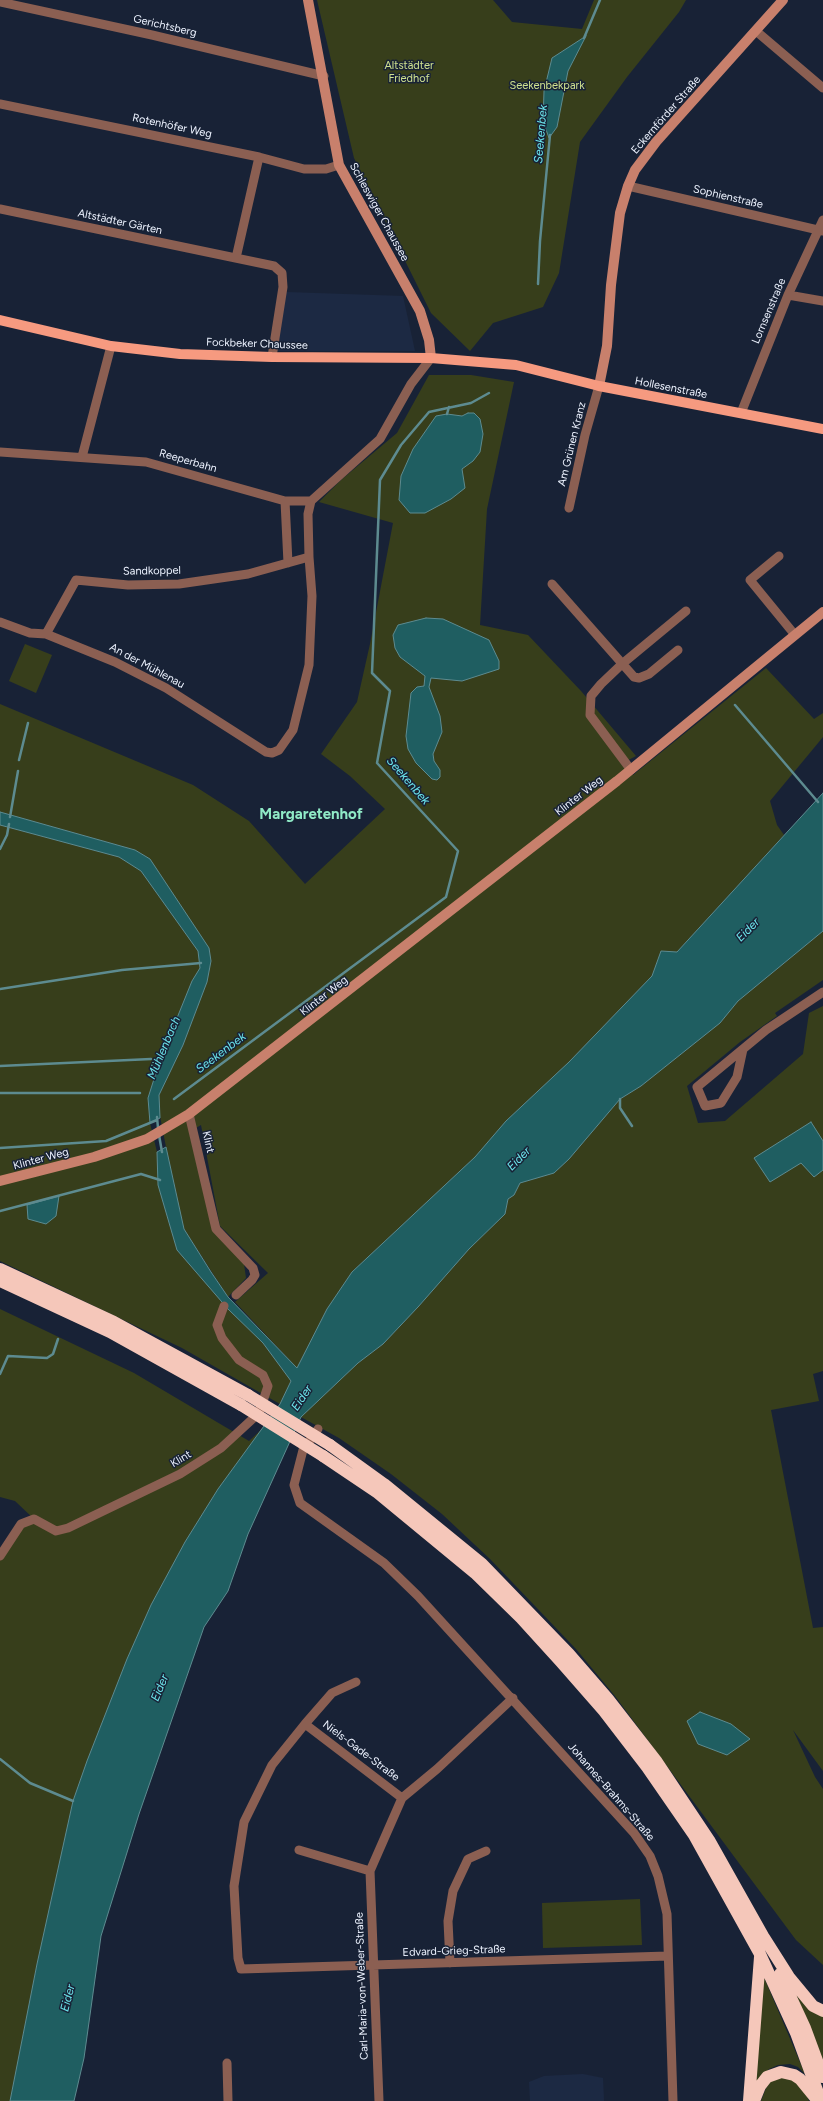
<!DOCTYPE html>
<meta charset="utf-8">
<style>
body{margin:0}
canvas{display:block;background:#182236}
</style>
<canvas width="823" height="2101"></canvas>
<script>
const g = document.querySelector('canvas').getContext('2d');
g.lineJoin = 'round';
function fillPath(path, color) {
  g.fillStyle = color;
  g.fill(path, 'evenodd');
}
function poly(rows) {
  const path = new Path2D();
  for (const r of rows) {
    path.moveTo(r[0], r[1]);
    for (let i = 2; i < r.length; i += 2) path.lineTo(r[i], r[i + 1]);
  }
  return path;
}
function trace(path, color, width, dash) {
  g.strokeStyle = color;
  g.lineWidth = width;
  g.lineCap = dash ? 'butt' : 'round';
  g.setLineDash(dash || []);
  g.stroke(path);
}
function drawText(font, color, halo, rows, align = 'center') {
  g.font = font + ' Figtree,sans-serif';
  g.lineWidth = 3;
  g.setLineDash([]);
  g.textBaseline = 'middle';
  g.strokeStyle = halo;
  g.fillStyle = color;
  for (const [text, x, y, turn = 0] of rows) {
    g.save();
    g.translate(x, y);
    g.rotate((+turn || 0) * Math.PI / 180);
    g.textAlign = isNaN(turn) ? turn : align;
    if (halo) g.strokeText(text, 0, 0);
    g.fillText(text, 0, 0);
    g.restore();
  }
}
const built = poly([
 [286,292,403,296,415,351,277,351],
 [583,2074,603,2078,604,2101,530,2101,529,2082,544,2076]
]);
const green = poly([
 [317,0,493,0,512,22,582,29,594,0,686,0,679,12,627,77,580,142,559,273,543,307,493,323,470,351,431,313,354,158],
 [429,375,471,375,514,382,487,509,480,625,528,635,581,691,636,756,621,764,633,775,766,668,814,719,823,713,823,737,770,801,777,825,784,835,677,952,661,951,652,976,569,1062,506,1121,475,1157,352,1272,327,1309,297,1368,235,1302,268,1273,220,1226,201,1125,189,1132,213,1230,244,1264,246,1278,228,1297,184,1229,166,1147,159,1111,159,1095,183,1045,207,982,211,961,150,859,135,850,0,812,0,704,193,785,249,821,305,884,385,809,350,776,321,754,357,702,370,644,393,523,319,502,341,480,397,433],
 [25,644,52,655,36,693,9,681],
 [0,825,119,857,141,871,198,951,200,968,192,981,160,1060,148,1098,150,1123,157,1152,158,1185,177,1250,225,1305,263,1343,291,1381,280,1404,182,1348,0,1261],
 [823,931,823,980,775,1013,777,1016,740,1042,687,1086,698,1123,725,1121,803,1054,809,1013,823,1006,823,1371,813,1374,819,1401,771,1410,813,1628,823,1627,823,1771,793,1730,815,1777,823,1789,823,1965,796,1940,615,1696,576,1649,535,1606,490,1559,442,1514,391,1474,339,1438,301,1417,358,1363,383,1344,418,1307,469,1249,505,1214,508,1199,514,1195,520,1183,554,1173,569,1159,620,1099,641,1086,720,1023,738,1001],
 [0,1309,134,1373,249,1441,263,1428,218,1489,185,1542,151,1605,127,1659,87,1761,73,1801,37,1964,10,2101,0,2101,0,1556,21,1524,34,1519,15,1501,0,1497],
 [640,1899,642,1945,543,1948,542,1903],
 [763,1975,805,2074,798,2067,790,2064,778,2065,769,2069,755,2085],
 [797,1993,823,2015,823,2063,794,1995],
 [790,2076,804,2088,809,2101,761,2101,766,2088,773,2078]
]);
const water = poly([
 [586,36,568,71,557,127,549,138,543,121,544,91,552,58,586,36],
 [468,413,474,413,480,419,483,434,480,452,473,461,462,469,465,488,451,499,425,513,410,513,399,500,401,476,413,449,436,416,447,414,462,416,468,413],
 [426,618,443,619,489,640,499,661,499,669,462,681,431,678,429,687,440,716,442,732,433,754,434,761,440,770,440,777,437,780,432,779,416,763,408,749,406,736,411,693,417,687,424,686,425,676,400,657,395,648,393,635,398,625,426,618],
 [823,793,823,931,738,1001,720,1023,641,1086,620,1099,569,1159,554,1173,520,1183,514,1195,508,1199,505,1214,469,1249,418,1307,383,1344,358,1363,301,1417,248,1534,228,1591,204,1627,139,1814,101,1936,84,2058,74,2101,10,2101,37,1964,73,1801,87,1761,127,1659,151,1605,185,1542,218,1489,280,1404,291,1381,263,1343,228,1309,177,1250,158,1185,157,1152,166,1147,184,1229,211,1272,228,1297,297,1368,327,1309,352,1272,475,1157,506,1121,569,1062,652,976,661,951,677,952,823,793],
 [0,812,135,850,150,859,209,948,211,961,207,982,183,1045,159,1095,160,1118,150,1123,148,1098,160,1060,192,981,200,968,198,951,141,871,119,857,0,825,0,812],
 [811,1122,823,1141,823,1170,814,1177,801,1163,770,1182,754,1158,811,1122],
 [59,1196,56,1216,46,1224,28,1219,27,1205,59,1196],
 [700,1712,731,1724,750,1739,727,1755,698,1744,687,1721,700,1712]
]);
const stream = poly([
 [584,38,600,0],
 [538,284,540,241,550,135],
 [447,414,449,407],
 [735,705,818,802],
 [19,760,28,723],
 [10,817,18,771],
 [0,849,7,835,9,824],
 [0,989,122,970,201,963],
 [0,1066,151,1059],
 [0,1093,140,1093],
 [174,1099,446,897,458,851,377,763,390,691,372,673,380,480,401,445,429,412,471,403,489,393],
 [620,1099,620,1108,632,1126],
 [157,1117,158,1128],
 [159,1135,162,1152],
 [0,1148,106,1141,157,1120],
 [0,1211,141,1174,160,1180],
 [0,1374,8,1356,47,1358,53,1354,58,1339],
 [0,1759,30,1783,73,1801]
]);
const street = poly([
 [0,2,152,35,324,76],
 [756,31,823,88],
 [0,104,259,157,304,169,326,169,339,165],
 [628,186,823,231],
 [0,209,274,266,282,273,283,287,272,357],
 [236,258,259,157],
 [788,295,823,301],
 [741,413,788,295,823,220],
 [0,452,146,462,285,501,311,501],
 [82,457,111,346],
 [285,501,288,563],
 [569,508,585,435,599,386],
 [779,556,750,580,795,635],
 [552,584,634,677,639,678,649,674,678,650],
 [0,622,30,633,46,634,115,662,166,688,266,752,272,753,279,750,293,730,309,665,312,596,309,557],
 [46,634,76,580,128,585,179,584,248,574,309,557,308,514,311,501,380,439,411,384,431,358],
 [631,770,590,715,591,696,601,684,622,664,686,611],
 [743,1049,737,1077,721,1103,705,1106,697,1087,766,1030,823,992],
 [189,1114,216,1229,253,1268,255,1275,252,1280,236,1295],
 [318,1429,303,1450,294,1485,300,1503,384,1563,418,1596,634,1833,650,1856,658,1876,667,1914,673,2101],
 [0,1556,21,1524,34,1519,56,1531,68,1528,180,1474,221,1448,259,1413,268,1386,263,1375,239,1360,222,1338,217,1325,224,1306],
 [305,1724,332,1693,356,1682],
 [402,1798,305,1724,272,1765,244,1822,234,1886,238,1958,241,1969,668,1956],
 [299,1850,370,1871],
 [450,1963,448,1921,453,1891,468,1859,486,1851],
 [227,2063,228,2101],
 [379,2101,370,1871,402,1798,437,1769,513,1698]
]);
const secondary = poly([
 [308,0,339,165,420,311,429,340,431,358],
 [599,386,607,346,611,285,620,213,628,186,635,170,656,142,783,0],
 [0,1181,94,1157,147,1139,189,1114,617,781,823,612]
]);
const primary = poly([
 [0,320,111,346,180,354,272,357,431,358,516,365,599,386,823,429]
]);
const highway = poly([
 [0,1269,114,1322,248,1395],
 [0,1281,110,1332,241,1405],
 [330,1445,384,1484,482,1564,569,1654,608,1699,657,1762,709,1840,763,1936,789,1977,813,2006,823,2011],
 [323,1456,378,1493,475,1573,521,1618,561,1662,604,1711,647,1767,694,1835,760,1954,796,2033,821,2101],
 [780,1974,805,2028,823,2077],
 [749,2101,760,1957],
 [754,2101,760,2086,767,2077,781,2072,794,2075,800,2079,818,2101]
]);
const highwayBridge = poly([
 [248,1395,330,1445],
 [241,1405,323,1456]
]);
const streetNames = [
 ["Gerichtsberg",165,26,13],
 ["Eckernförder Straße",666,115,-49],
 ["Rotenhöfer Weg",172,126,12],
 ["Sophienstraße",728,197,13],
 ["Schleswiger Chaussee",379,212,61],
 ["Altstädter Gärten",120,222,12],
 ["Lornsenstraße",769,311,-67],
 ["Fockbeker Chaussee",257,344,2],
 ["Hollesenstraße",671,388,11],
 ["Am Grünen Kranz",572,444,-76],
 ["Reeperbahn",188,461,16],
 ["Sandkoppel",152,571,-1],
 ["An der Mühlenau",147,666,28],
 ["Klinter Weg",579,796,-38],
 ["Klinter Weg",324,996,-38],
 ["Klint",208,1142,77],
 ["Klinter Weg",41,1159,-15],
 ["Klint",181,1459,-31],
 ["Niels-Gade-Straße",361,1751,37],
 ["Johannes-Brahms-Straße",611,1792,49],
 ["Edvard-Grieg-Straße",454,1951,-2],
 ["Carl-Maria-von-Weber-Straße",362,1986,-92]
];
const parkNames = [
 ["Altstädter",409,66],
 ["Friedhof",409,79],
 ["Seekenbekpark",547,86]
];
const waterNames = [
 ["Seekenbek",541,134,-85],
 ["Seekenbek",408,781,49],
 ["Eider",748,930,-45],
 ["Mühlenbach",164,1048,-67],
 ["Seekenbek",221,1053,-37],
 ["Eider",519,1159,-45],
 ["Eider",302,1398,-56],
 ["Eider",160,1688,-68],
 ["Eider",68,1998,-76]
];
const districtNames = [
 ["Margaretenhof",311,815]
];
fillPath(built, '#1c2943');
fillPath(green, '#373e1b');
fillPath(water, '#1f5e61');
trace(water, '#5d8b90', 1);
trace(stream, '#5d8b90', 2.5);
trace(street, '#8b5f52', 9);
trace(secondary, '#c8806c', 10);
trace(primary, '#f69a80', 10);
trace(highway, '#f5c7ba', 12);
trace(highwayBridge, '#f5c7ba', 12);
drawText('11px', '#edf3ff', '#182236', streetNames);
drawText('11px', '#cfe18e', '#182236', parkNames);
drawText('italic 12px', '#6be4eb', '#182236', waterNames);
drawText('bold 15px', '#90eac7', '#182236', districtNames);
</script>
